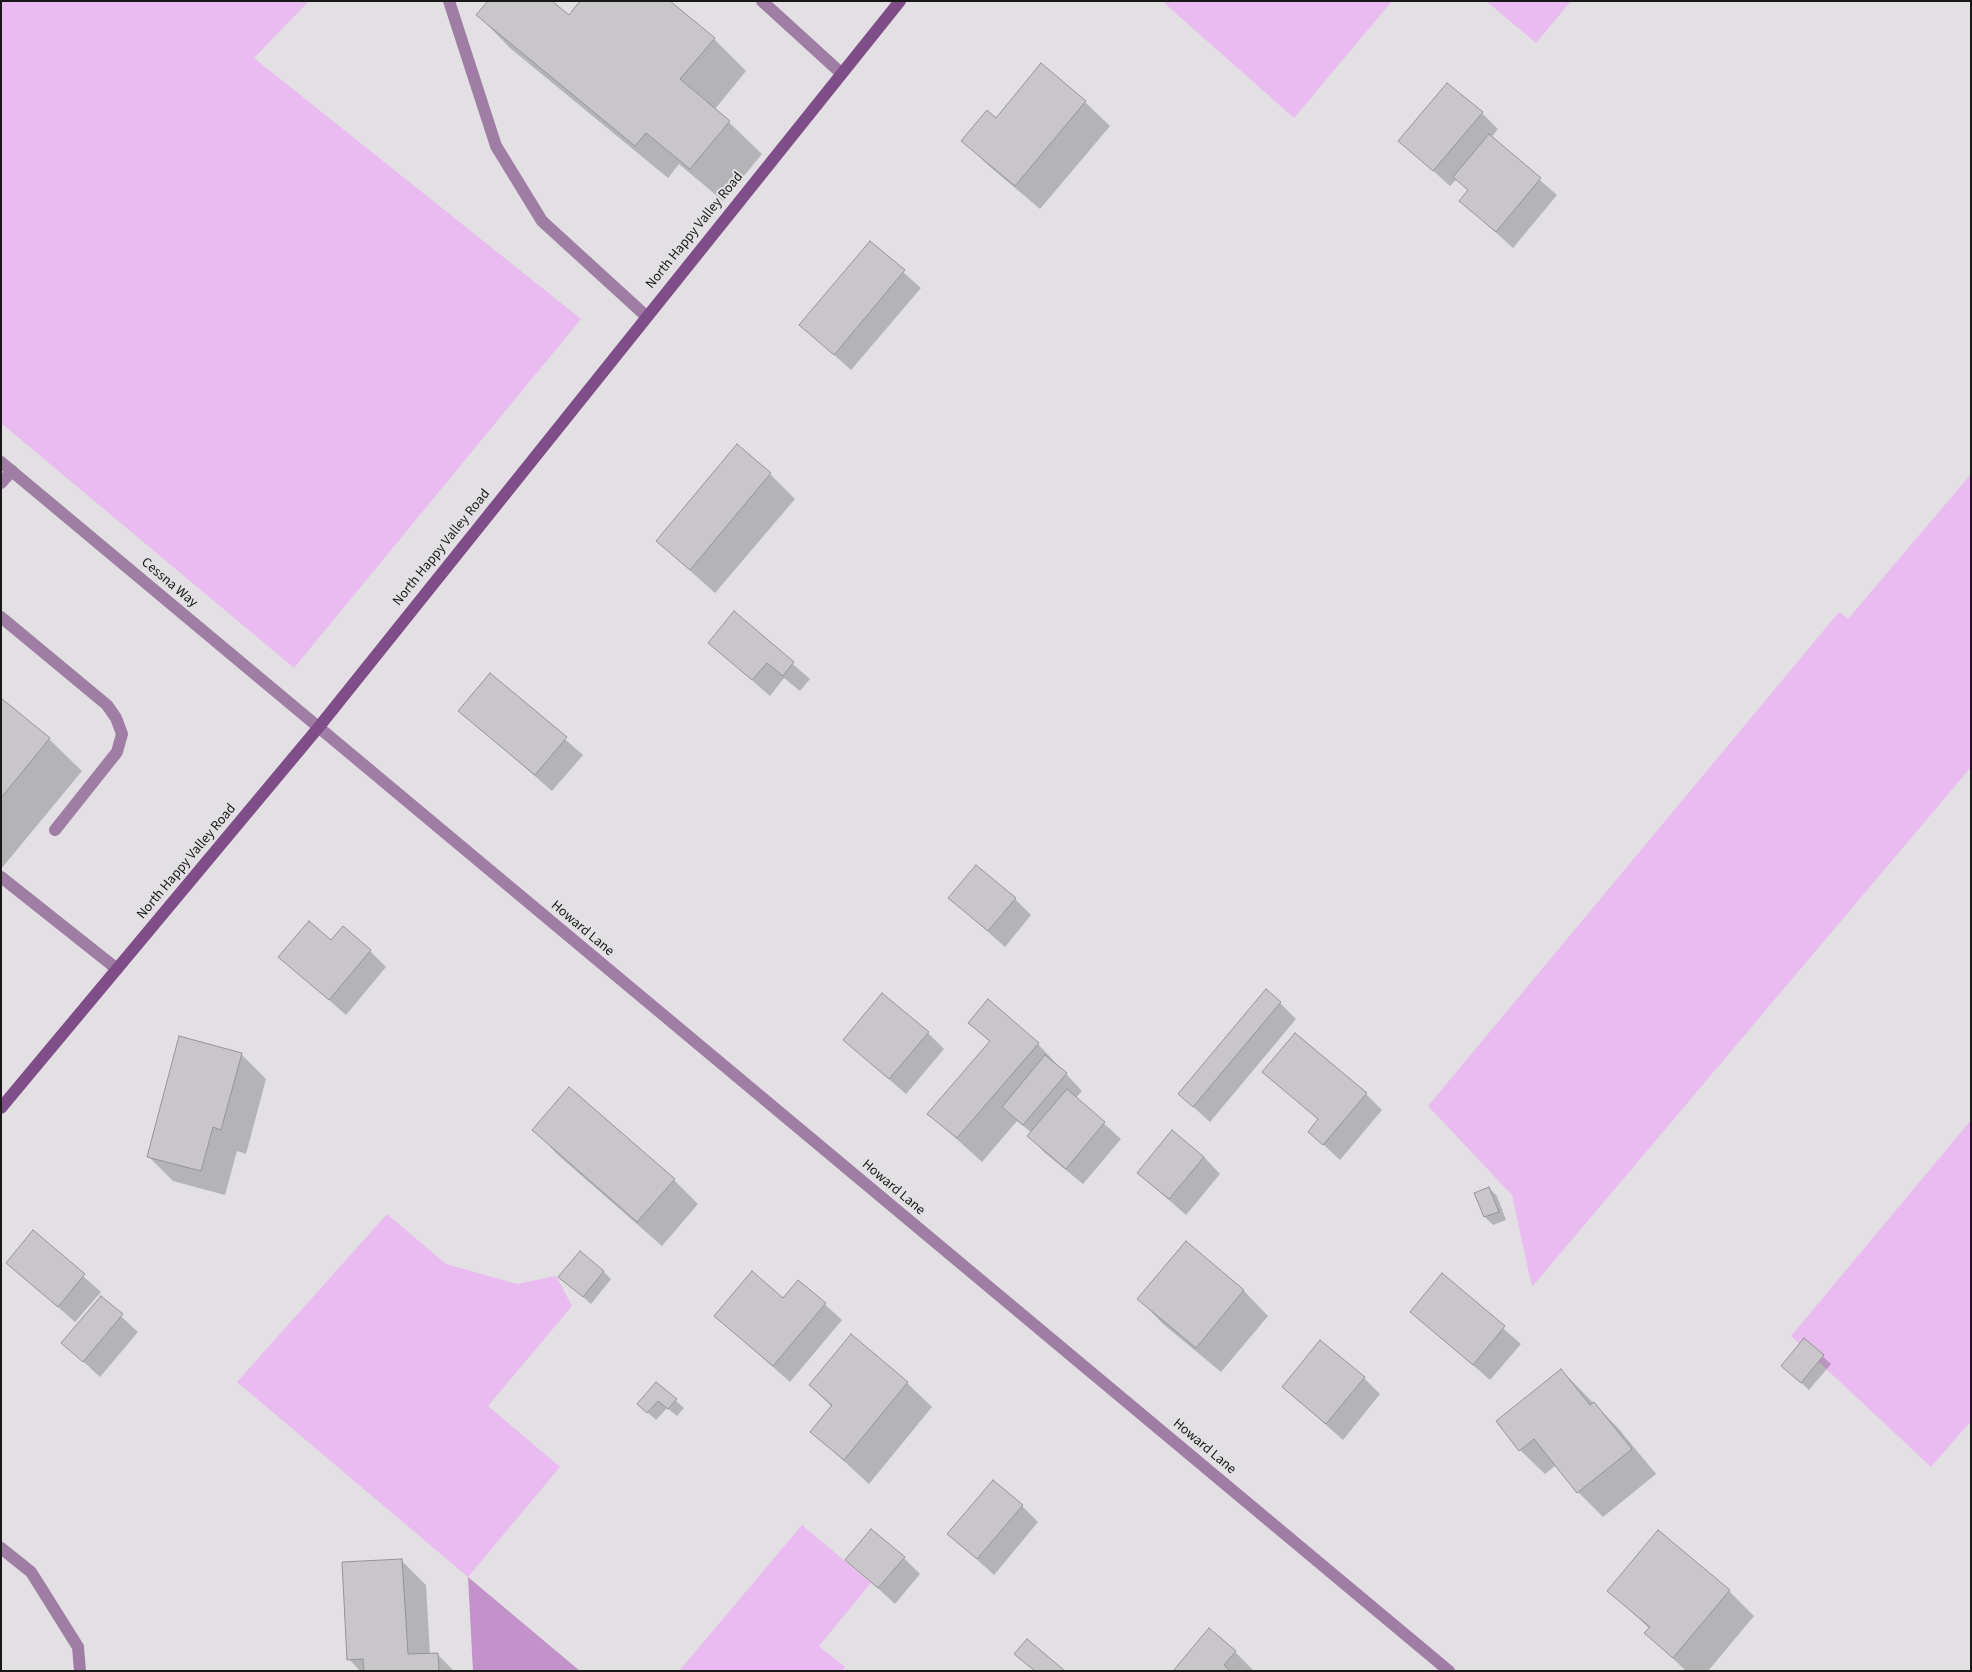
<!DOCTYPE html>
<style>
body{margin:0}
#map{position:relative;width:1972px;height:1672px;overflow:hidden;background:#e2e0e3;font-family:"Source Sans 3",sans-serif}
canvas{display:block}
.frame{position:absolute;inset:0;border:2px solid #191819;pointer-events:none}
</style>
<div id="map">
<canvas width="1972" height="1672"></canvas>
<div class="frame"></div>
</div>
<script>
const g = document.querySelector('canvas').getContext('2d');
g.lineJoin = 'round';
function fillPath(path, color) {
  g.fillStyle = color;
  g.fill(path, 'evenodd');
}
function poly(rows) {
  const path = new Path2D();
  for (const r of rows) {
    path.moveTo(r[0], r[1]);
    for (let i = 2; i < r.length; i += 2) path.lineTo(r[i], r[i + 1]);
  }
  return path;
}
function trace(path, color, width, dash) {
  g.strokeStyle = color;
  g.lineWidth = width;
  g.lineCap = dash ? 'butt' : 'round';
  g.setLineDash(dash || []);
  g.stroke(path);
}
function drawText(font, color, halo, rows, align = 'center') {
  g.font = font + ' "Source Sans 3",sans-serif';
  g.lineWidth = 4;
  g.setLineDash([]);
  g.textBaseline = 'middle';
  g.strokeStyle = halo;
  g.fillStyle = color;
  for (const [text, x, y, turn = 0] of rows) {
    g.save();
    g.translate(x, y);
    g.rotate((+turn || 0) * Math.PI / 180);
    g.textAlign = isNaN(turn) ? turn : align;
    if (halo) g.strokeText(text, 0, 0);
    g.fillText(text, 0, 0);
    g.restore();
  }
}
const green = poly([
 [1,1,309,1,254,58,581,319,294,668,1,423],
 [1162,1,1392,1,1294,118],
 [1486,1,1571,1,1536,43],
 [1971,474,1971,767,1532,1287,1512,1195,1428,1106,1839,612,1848,619],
 [1971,1120,1971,1421,1931,1467,1791,1336],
 [387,1214,446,1264,517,1284,556,1276,572,1306,488,1406,560,1467,468,1577,237,1382],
 [802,1525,871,1583,819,1646,845,1667,842,1671,679,1671]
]);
const forest = poly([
 [468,1577,580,1671,473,1671]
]);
const shadow = poly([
 [478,15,569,17,714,39,746,71,715,109,762,154,723,201,679,164,668,178,510,48],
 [1085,102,1110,126,1040,209,988,165,963,141,996,119],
 [1482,113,1498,129,1491,138,1557,195,1513,248,1461,201,1469,191,1457,179,1450,186,1400,141],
 [870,243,921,288,851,370,801,325],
 [770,474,795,499,715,593,657,541],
 [734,613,810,679,800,691,784,678,770,696,709,643],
 [490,674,583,755,552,791,460,711],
 [1,700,49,739,82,771,1,869],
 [950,898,1015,899,1031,915,1005,947],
 [332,942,370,951,386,967,346,1015,280,957],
 [1280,1003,1296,1019,1210,1122,1179,1094],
 [970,1022,1038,1044,1082,1091,1076,1098,1121,1139,1083,1184,1045,1153,1029,1136,1032,1133,1017,1121,982,1162,929,1114,990,1042],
 [928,1033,944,1049,906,1094,844,1040],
 [241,1054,266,1079,246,1154,237,1151,225,1195,173,1181,148,1156],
 [1264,1072,1366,1094,1382,1110,1340,1160,1309,1131,1319,1120],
 [534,1130,674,1180,698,1204,662,1246,558,1155],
 [1204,1157,1220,1174,1186,1215,1138,1173],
 [1489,1188,1497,1196,1506,1220,1493,1225,1485,1217],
 [33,1232,101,1292,75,1322,7,1262],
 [1186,1243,1244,1291,1268,1316,1221,1372,1163,1324,1139,1299],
 [603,1271,611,1279,591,1304,560,1277],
 [1442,1275,1521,1344,1490,1380,1412,1312],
 [799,1281,842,1320,790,1382,715,1316,784,1299],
 [101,1298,138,1332,100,1377,63,1343],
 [1804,1340,1831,1364,1809,1390,1782,1366],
 [1561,1370,1618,1428,1656,1474,1603,1517,1578,1492,1556,1465,1545,1474,1520,1450],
 [1364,1378,1380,1394,1343,1440,1283,1387],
 [656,1383,684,1408,677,1416,667,1408,656,1420,647,1412],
 [907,1383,932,1407,869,1484,812,1432,832,1407,810,1385],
 [1022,1506,1038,1522,994,1575,949,1534],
 [1658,1532,1729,1591,1754,1616,1708,1671,1686,1671,1646,1633,1650,1629,1609,1591],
 [904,1558,920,1574,895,1604,847,1560],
 [401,1560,426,1585,430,1655,437,1654,454,1671,360,1671,349,1659],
 [1235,1652,1254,1671,1175,1671]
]);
const building = poly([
 [488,1,552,1,569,15,580,1,670,1,715,38,680,79,730,121,690,169,646,133,635,146,476,15,488,1],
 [1041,63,1086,101,1015,186,961,141,987,110,996,118,1041,63],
 [1447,83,1483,112,1433,171,1398,141,1447,83],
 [1489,134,1541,178,1496,232,1459,201,1468,190,1453,177,1489,134],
 [870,241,905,270,834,355,799,325,870,241],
 [737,444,771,473,690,570,656,541,737,444],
 [734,611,794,662,783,676,767,663,752,680,708,643,734,611],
 [490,673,567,737,535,775,458,711,490,673],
 [1,698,50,738,1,798,1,698],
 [976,865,1016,898,988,931,948,898,976,865],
 [309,921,331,940,343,926,371,950,329,1000,278,957,309,921],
 [1266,989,1281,1002,1193,1107,1178,1094,1266,989],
 [882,993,929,1032,889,1079,843,1040,882,993],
 [988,999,1039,1043,957,1138,927,1114,990,1041,968,1023,988,999],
 [1295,1033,1367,1093,1323,1145,1308,1132,1318,1119,1262,1072,1295,1033],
 [179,1036,242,1053,221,1130,213,1127,201,1171,147,1157,179,1036],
 [1045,1055,1067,1073,1023,1125,1002,1107,1045,1055],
 [569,1087,675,1179,637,1222,532,1130,569,1087],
 [1067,1089,1105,1122,1066,1169,1027,1136,1067,1089],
 [1172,1130,1204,1157,1169,1199,1137,1173,1172,1130],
 [1489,1187,1499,1212,1484,1217,1474,1193,1489,1187],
 [33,1230,85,1274,58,1307,6,1263,33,1230],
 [1186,1241,1244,1290,1196,1348,1137,1299,1186,1241],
 [580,1251,604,1271,583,1297,558,1277,580,1251],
 [752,1271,783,1298,798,1280,826,1303,773,1366,714,1316,752,1271],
 [1442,1273,1505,1326,1473,1365,1410,1312,1442,1273],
 [101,1296,123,1314,83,1362,61,1343,101,1296],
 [851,1334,908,1382,844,1460,810,1432,832,1405,809,1385,851,1334],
 [1804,1338,1824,1355,1801,1383,1781,1366,1804,1338],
 [1320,1340,1365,1377,1326,1424,1282,1387,1320,1340],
 [1561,1369,1590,1405,1594,1402,1632,1449,1577,1493,1534,1439,1519,1451,1496,1421,1561,1369],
 [656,1382,677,1399,668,1409,658,1401,647,1413,637,1404,656,1382],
 [993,1480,1023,1505,977,1559,947,1534,993,1480],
 [871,1529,905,1557,878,1588,845,1560,871,1529],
 [1658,1530,1730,1590,1673,1658,1644,1633,1650,1627,1607,1591,1658,1530],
 [402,1559,408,1654,438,1653,439,1671,364,1671,363,1659,347,1660,342,1562,402,1559],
 [1209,1628,1236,1651,1224,1665,1230,1671,1173,1671,1209,1628],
 [1027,1639,1065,1671,1035,1671,1014,1654,1027,1639]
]);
const service = poly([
 [449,1,496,146,542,221,646,316],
 [762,1,841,73],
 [1,483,12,471],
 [1,617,107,705,116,718,122,734,117,752,55,830],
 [1,877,117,969],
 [1,1548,31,1572,78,1647,80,1671]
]);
const minor = poly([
 [1,462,1449,1671]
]);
const secondary = poly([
 [1,1108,318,728,900,1]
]);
const streetNames = [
 ["North Happy Valley Road",695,231,-51],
 ["North Happy Valley Road",442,548,-51],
 ["Cessna Way",169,583,40],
 ["North Happy Valley Road",187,862,-50],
 ["Howard Lane",582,929,40],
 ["Howard Lane",893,1188,40],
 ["Howard Lane",1204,1447,40]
];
fillPath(green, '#e9bbf0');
fillPath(forest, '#c492cb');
fillPath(shadow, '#0003');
fillPath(building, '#c8c6c9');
trace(building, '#959395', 1);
trace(service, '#a07da5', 12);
trace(minor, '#a07da5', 12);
trace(secondary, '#7f4d87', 12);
drawText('14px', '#191819', '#e2e0e3', streetNames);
</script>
